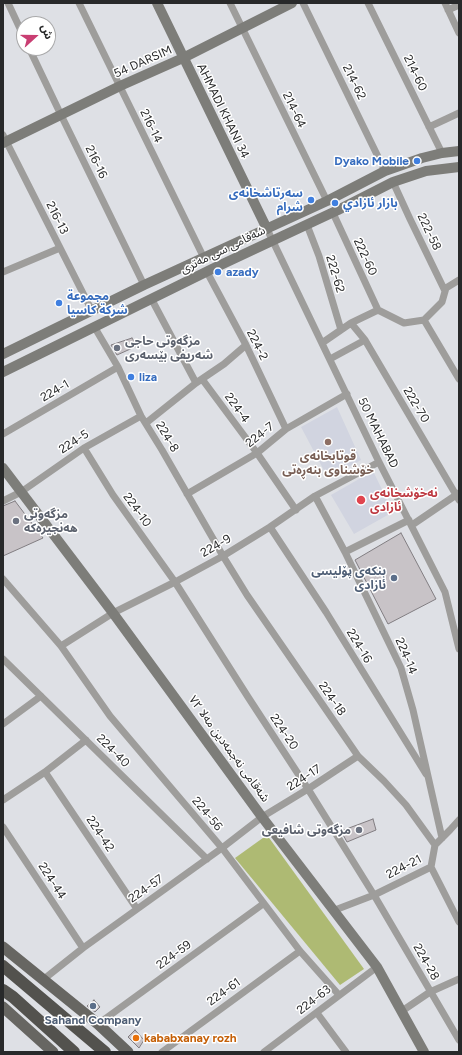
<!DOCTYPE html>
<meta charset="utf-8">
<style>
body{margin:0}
#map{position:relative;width:462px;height:1055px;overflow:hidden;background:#dee0e5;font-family:Figtree,"Noto Sans Arabic",sans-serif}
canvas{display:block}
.frame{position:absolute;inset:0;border:4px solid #28292a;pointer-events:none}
.north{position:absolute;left:16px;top:16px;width:40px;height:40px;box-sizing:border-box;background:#fff;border:1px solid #a9a9aa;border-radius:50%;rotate:69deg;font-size:11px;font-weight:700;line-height:16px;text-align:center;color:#28292a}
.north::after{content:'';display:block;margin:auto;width:14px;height:18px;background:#c93e72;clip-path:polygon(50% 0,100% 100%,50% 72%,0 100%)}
</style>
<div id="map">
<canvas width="462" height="1055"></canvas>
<div class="frame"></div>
<div class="north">ش</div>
</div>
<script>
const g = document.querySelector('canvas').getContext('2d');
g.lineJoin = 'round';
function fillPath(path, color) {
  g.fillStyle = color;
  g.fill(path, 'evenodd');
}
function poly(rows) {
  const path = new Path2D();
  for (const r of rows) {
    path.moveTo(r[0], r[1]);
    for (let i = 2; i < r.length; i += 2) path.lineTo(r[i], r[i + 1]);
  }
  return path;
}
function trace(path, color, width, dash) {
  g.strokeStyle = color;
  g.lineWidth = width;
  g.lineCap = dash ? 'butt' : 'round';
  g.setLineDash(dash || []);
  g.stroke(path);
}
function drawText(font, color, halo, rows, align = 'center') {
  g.font = font + ' Figtree,"Noto Sans Arabic",sans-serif';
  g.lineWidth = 3;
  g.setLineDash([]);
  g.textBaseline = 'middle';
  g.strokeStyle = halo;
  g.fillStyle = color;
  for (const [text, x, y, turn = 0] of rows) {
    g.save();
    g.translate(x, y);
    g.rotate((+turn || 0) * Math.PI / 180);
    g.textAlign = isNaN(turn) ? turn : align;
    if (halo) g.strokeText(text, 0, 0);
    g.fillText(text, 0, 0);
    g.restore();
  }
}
const built = poly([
 [337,407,361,460,328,478,301,427],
 [373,471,393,512,354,534,331,495]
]);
const green = poly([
 [267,835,364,969,340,985,235,858]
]);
const building = poly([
 [132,338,137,346,117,355,111,345,132,338],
 [15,501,43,538,3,556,3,506,15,501],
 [401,533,436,599,388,624,355,560,401,533],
 [373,819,376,830,347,842,341,831,373,819],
 [94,1000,100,1007,95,1012,87,1006,94,1000],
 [135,1030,144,1040,139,1048,128,1037,135,1030]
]);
const street = poly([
 [8,3,24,37],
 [79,3,204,258],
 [230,3,327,201],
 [303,3,385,171],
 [368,3,442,153],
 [445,3,459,33],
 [448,10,459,5],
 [29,48,61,115,144,285],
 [429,127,459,113],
 [3,135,92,311],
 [393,182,410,219,445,291],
 [333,213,378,310],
 [307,225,319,256,341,330],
 [267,229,379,462,445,592,459,649],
 [3,272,60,248],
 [207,272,246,345,286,429],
 [152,300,196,383],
 [378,310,404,323,424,320,442,302,446,288,459,280],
 [424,320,459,379],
 [351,323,365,340,459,500],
 [95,328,118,367,141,416,162,450,223,556,247,595,358,756,384,781,406,805,435,845],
 [322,343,351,323,378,310],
 [330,359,365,340],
 [202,379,257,453,296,510],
 [146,423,196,383,224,364,246,345],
 [3,434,118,367],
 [84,448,113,495,175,582,248,697,308,789,374,895,459,1040],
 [187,494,257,453,286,429,347,394],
 [315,496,345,552,401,668,413,710,442,838],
 [3,501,21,492,84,448,141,416],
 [412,525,459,493],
 [270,527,326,612,426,774],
 [345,552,409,520],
 [3,579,61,646,110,716,222,848,300,951,339,995],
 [61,646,113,613,175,582,223,556,270,527,315,496,379,462],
 [3,659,207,859],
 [3,724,41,696],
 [45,772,137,909],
 [3,800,45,772,86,740],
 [3,827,83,948],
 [431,867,459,922],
 [335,910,374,895,431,867,435,845,450,830,459,820],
 [44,979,83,948,222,848,262,817,308,789,358,756],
 [402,1011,430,992,459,979],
 [317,1013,346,1052],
 [98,1024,263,904],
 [162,1052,300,951],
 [264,1052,377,967]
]);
const secondary = poly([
 [157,3,267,229],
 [3,143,120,86,183,58,292,3],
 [3,354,144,285,327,201,385,171,422,158,442,153,459,151],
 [3,372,212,269,338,210,393,182,426,171,459,167],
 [3,468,113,613,262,817,377,967,424,1052]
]);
const primary = poly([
 [3,947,98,1024,128,1052],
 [3,1007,53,1052]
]);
const highway = poly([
 [3,966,105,1052],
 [3,990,13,997,74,1052]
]);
const markers = [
 [417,161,4,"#3f7fe0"],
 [311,200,4,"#3f7fe0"],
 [335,203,4,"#3f7fe0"],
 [218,272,4,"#3f7fe0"],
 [59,303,4,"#3f7fe0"],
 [117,348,4,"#6b7280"],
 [131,377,4,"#3f7fe0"],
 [328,442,4,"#8d6e63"],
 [361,500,5,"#e0444e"],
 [16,521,4,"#6b7280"],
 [394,578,4,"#5c6f8a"],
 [359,830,4,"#6b7280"],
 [93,1006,4,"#5c6f8a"],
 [136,1038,4,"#e8710a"]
];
const streetNames = [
 ["54 DARSIM",143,62,-24],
 ["214-60",415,73,64],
 ["214-62",354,82,64],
 ["214-64",294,110,64],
 ["AHMADI KHANI 34",223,111,64],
 ["216-14",151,126,64],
 ["216-16",96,162,64],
 ["216-13",57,218,63],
 ["222-58",429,232,64],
 ["شەقامی سی مەتری",223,250,-26],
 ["222-60",365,257,65],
 ["222-62",335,274,73],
 ["224-2",257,345,63],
 ["224-1",55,391,-30],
 ["222-70",416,405,59],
 ["224-4",237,408,54],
 ["50 MAHABAD",378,433,64],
 ["224-7",260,435,-38],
 ["224-8",167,437,59],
 ["224-5",74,442,-33],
 ["224-10",137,510,54],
 ["224-9",216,546,-30],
 ["224-16",359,646,59],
 ["224-14",406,656,67],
 ["224-18",332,699,55],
 ["224-20",284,732,56],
 ["شەقامی نەجمەدین مەلا ٧٢",229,749,54],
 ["224-40",113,751,45],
 ["224-17",304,778,-33],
 ["224-56",207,814,50],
 ["224-42",100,834,56],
 ["224-21",404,867,-27],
 ["224-44",52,881,57],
 ["224-57",146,889,-35],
 ["224-59",174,955,-36],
 ["224-28",426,962,60],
 ["224-61",224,992,-36],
 ["224-63",314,1000,-38]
];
const shopNames = [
 ["Dyako Mobile",409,161,"right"],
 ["سە‌رتاشخانە‌ی",303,193,"right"],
 ["شرام",303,207,"right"],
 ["بازار ئازادي",343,203],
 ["azady",226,272],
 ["مجموعة",67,296],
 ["شرکة کاسیا",67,310],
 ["liza",139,377]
];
const worshipNames = [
 ["مزگەوتی حاجی",125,341],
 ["شەریفی بێسەری",125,355],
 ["مزگەوتی",24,514],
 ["ھەنجیرەکە",24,528],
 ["مزگەوتی شافیعی",351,830,"right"]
];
const educationNames = [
 ["قوتابخانەی",328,456],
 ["خۆشناوی بنەڕەتی",328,470]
];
const healthNames = [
 ["نەخۆشخانەی",370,493],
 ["ئازادی",370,507]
];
const serviceNames = [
 ["بنکەی پۆلیسی",386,571],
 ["ئازادی",386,585],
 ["Sahand Company",93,1020,"center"]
];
const foodNames = [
 ["kababxanay rozh",144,1038]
];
fillPath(built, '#d1d4e0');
fillPath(green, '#aeba73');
fillPath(building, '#c8c3c7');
trace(building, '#817d81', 1);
trace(street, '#9e9d9b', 7);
trace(secondary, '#7d7d79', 10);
trace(primary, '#676662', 11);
trace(highway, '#53524e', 12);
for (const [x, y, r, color] of markers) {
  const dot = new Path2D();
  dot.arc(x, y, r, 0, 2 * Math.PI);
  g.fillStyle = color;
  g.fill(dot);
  trace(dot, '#fff', 1.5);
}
drawText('12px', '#28292a', '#fff', streetNames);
drawText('bold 12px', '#366cbe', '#fff', shopNames, 'left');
drawText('bold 12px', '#5b616d', '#fff', worshipNames, 'left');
drawText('bold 12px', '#785e54', '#fff', educationNames);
drawText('bold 12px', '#be3a42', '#fff', healthNames, 'left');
drawText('bold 12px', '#4e5e75', '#fff', serviceNames, 'right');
drawText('bold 12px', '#c56008', '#fff', foodNames, 'left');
</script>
